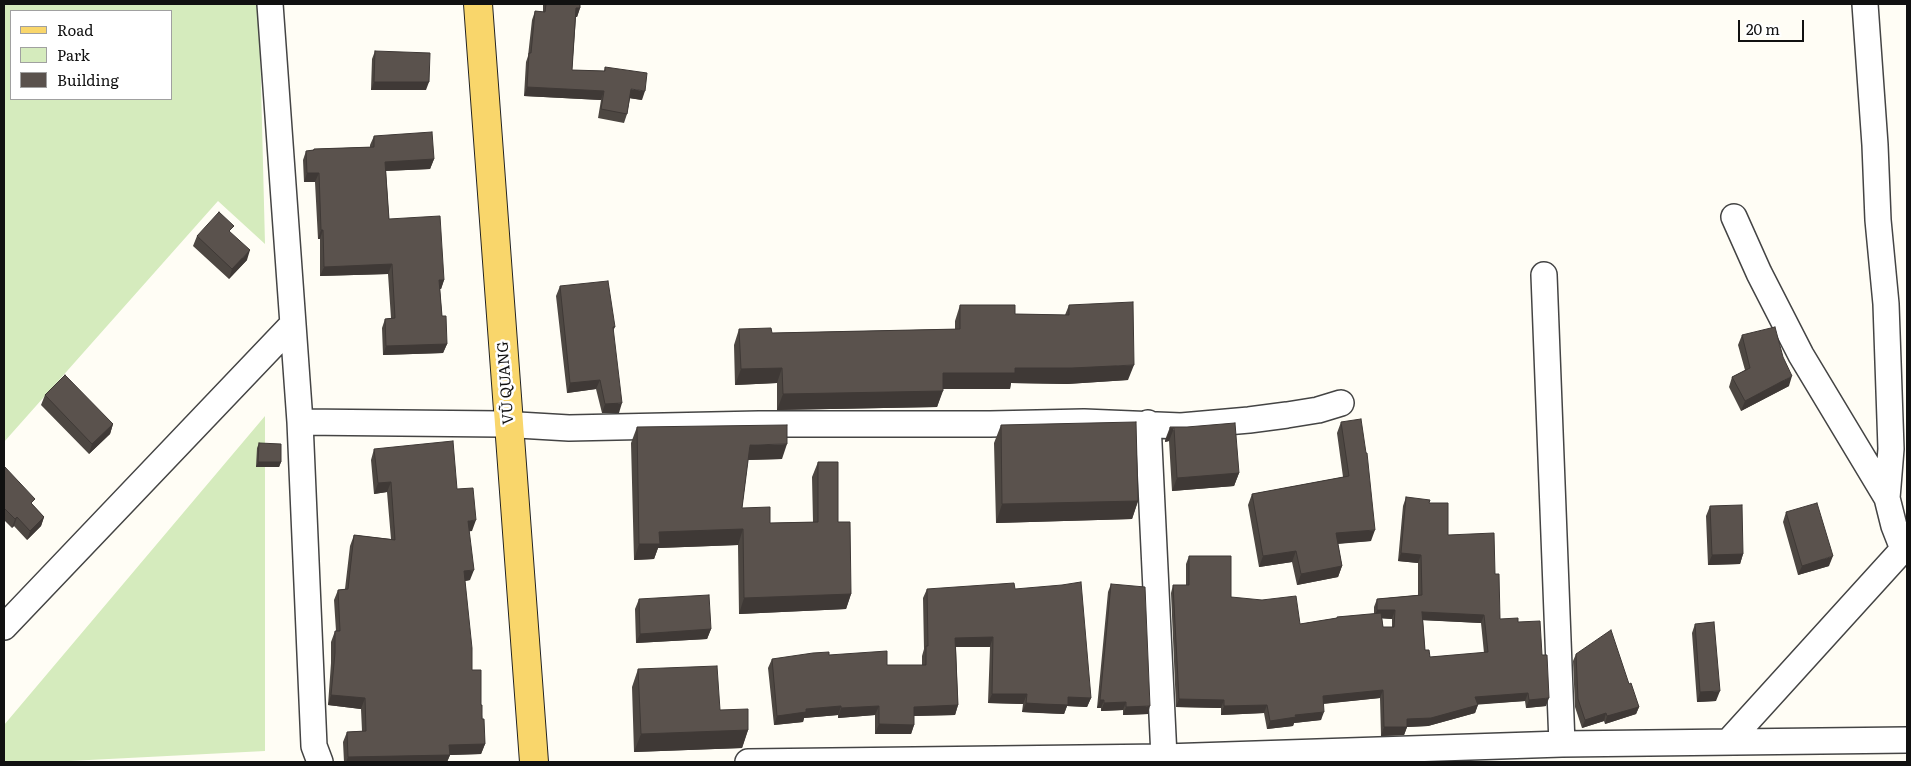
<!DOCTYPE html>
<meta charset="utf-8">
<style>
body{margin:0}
#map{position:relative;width:1911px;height:766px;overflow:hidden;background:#fffdf5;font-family:Literata,serif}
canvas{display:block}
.frame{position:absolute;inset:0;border:5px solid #111;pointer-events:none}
.legend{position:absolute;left:10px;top:10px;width:162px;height:90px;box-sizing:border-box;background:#fff;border:1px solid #a0a0a0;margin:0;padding:6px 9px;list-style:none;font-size:15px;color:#111}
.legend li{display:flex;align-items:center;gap:10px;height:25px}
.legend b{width:25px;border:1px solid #a0a0a0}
.scale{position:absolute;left:1738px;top:20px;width:66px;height:22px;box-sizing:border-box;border:2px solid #111;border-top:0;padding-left:6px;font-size:15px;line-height:18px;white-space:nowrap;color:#111;-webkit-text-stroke:4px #fff;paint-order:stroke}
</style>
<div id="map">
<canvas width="1911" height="766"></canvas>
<div class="frame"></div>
<ul class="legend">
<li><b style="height:6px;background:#f9d66b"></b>Road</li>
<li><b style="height:14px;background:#d5ebbd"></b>Park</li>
<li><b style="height:14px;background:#5a524d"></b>Building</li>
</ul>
<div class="scale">20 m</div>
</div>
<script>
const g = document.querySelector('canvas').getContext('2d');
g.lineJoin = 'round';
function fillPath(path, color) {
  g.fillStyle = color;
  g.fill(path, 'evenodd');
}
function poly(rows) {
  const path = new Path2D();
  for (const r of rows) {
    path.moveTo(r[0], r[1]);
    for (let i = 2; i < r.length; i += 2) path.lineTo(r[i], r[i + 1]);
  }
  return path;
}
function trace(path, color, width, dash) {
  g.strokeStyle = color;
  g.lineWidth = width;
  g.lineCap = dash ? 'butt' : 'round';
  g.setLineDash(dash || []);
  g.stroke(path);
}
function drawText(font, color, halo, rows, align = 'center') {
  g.font = font + ' Literata,serif';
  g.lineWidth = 5;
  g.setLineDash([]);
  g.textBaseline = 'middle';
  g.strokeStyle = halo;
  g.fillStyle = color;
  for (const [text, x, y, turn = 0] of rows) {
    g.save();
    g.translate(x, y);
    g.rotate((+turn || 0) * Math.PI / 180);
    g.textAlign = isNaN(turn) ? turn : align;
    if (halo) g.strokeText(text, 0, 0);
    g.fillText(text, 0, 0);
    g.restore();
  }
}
const green = poly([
 [4,4,259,4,265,244,218,201,4,442],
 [11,11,171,11,171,99,11,99],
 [265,416,265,751,50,762,4,762,4,725]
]);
const minor = poly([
 [270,4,300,422,314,746,320,762],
 [1865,4,1875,145,1878,220,1886,304,1891,449,1887,498,1894,526,1903,549],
 [1734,217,1759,273,1801,355,1887,498],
 [1544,275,1562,744],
 [300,422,501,424,569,428,759,424,990,424,1084,422,1181,426,1249,420,1287,415,1318,410,1341,403],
 [1148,423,1164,757],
 [4,627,292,325],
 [1729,741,1907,545],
 [748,762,1164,757,1562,744,1907,740]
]);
const major = poly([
 [478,4,534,762]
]);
const wall = poly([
 [543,4,580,4,580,8,577,17,576,17,572,70,604,71,605,67,642,100,630,98,627,114,624,123,598,118,601,100,524,96,526,62,528,56,532,20,535,11,543,12],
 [375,51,426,90,371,90,372,59],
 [374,136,434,159,430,169,386,171,389,219,444,280,441,289,440,289,442,316,447,344,443,353,383,355,382,328,385,319,391,318,388,274,320,276,320,239,318,239,315,182,304,182,303,160,306,151,313,150,314,149,370,147,370,145],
 [197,236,247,260,229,279,193,246],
 [560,286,615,327,613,331,619,413,602,413,596,389,567,393,556,296],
 [960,305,1015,314,1065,315,1069,305,1128,380,1067,384,1011,383,1010,389,943,389,937,407,777,410,777,383,735,385,734,345,739,329,772,333,955,329,955,321],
 [1742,335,1789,386,1741,411,1729,387,1732,377,1745,370,1738,345],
 [45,395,113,424,110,434,89,454,41,405],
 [1341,422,1371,541,1338,544,1342,566,1338,577,1297,585,1292,562,1259,567,1248,505,1252,494,1343,477,1337,433],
 [1001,425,1138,501,1132,519,996,523,994,443],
 [637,427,782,459,748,460,742,508,770,523,813,522,812,477,818,462,838,522,851,594,846,609,739,614,738,545,658,548,654,559,634,560,631,443],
 [1170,427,1239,473,1234,486,1172,491,1169,441,1165,442,1165,440],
 [259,443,281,462,279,467,256,467,257,448],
 [374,449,457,489,472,531,469,531,470,580,465,581,472,670,481,705,485,744,481,754,450,755,447,762,344,762,343,742,347,732,362,731,361,709,328,705,331,663,331,642,335,631,336,631,334,600,338,590,345,589,350,546,354,535,391,539,387,492,374,494,371,460],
 [4,466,33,505,44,517,41,526,27,540,14,526,12,528,4,520],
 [1406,497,1429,503,1448,535,1495,574,1500,619,1518,622,1546,706,1526,708,1525,701,1478,704,1475,713,1428,726,1407,727,1404,735,1381,736,1380,698,1323,704,1321,720,1294,723,1293,726,1267,729,1264,713,1221,715,1221,708,1176,707,1171,593,1173,585,1186,585,1186,564,1189,556,1231,597,1300,624,1337,618,1337,617,1374,614,1374,607,1377,599,1418,595,1418,563,1398,561,1403,506],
 [1382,618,1392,619,1392,627,1383,627],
 [1423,620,1481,623,1484,653,1430,657,1425,650],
 [1710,506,1743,554,1740,564,1708,565,1706,516],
 [1786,512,1829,566,1798,575,1783,522],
 [1111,584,1148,714,1123,715,1123,710,1101,711,1101,708,1097,708,1108,592],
 [927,589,1015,589,1091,698,1087,707,1067,706,1064,714,1039,713,1022,712,1023,704,988,703,990,647,956,647,958,705,955,715,914,716,914,725,911,734,875,734,875,715,838,718,838,715,804,718,803,722,774,725,768,668,772,659,829,655,887,665,922,665,922,656,924,649,923,598],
 [639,599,711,629,707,639,636,643,635,609],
 [1695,624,1716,701,1697,702,1692,633],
 [1576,654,1629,684,1639,707,1636,714,1605,724,1604,721,1582,728,1575,707,1573,661],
 [638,669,720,710,748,730,742,748,634,752,632,687]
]);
const shadedWall = poly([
 [576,8,580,8,577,17,573,17],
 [374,82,429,82,426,90,371,90],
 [527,87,604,91,601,100,524,96],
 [631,89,645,91,642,100,628,98],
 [434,159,430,169,382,171,385,162],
 [307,173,319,173,315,182,304,182],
 [321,230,323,230,320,239,318,239],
 [250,250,247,260,229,279,232,269],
 [392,264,388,274,320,276,324,267],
 [439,280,444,280,441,289,436,289],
 [447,344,443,353,383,355,386,346],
 [1134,365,1128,380,1067,384,1011,383,1010,389,937,389,943,373,1015,368],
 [782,368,777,383,735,385,741,369],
 [1792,376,1789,386,1741,411,1745,401],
 [600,380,596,389,567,393,570,383],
 [943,391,937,407,777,410,783,394],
 [622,403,619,413,602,413,605,404],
 [113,424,110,434,89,454,92,444],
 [1174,428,1169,441,1165,442,1170,429],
 [787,444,782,459,744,460,750,445],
 [258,462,281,462,279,467,256,467],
 [1239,473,1234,486,1172,491,1177,478],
 [391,482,387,492,374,494,378,483],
 [1138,501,1132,519,996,523,1002,504],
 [17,517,14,526,12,528,15,519],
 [44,517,41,526,27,540,30,531],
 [476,520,472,531,464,532,468,521],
 [743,529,738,545,658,548,654,559,634,560,639,544,659,532],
 [1375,530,1371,541,1332,544,1336,533],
 [1296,551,1292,562,1259,567,1263,556],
 [1401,553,1421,555,1418,563,1398,561],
 [1743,554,1740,564,1708,565,1712,555],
 [1833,556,1829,566,1798,575,1802,566],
 [1342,566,1338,577,1297,585,1301,574],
 [474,570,470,580,460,582,464,571],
 [851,594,846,609,739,614,744,598],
 [1377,610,1395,610,1392,619,1374,618],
 [1422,612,1484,615,1481,623,1419,620],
 [711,629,707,639,636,643,640,634],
 [993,637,990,647,952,647,955,638],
 [1383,690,1380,698,1320,704,1323,696],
 [1720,691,1716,701,1697,702,1700,692],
 [1528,693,1525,701,1473,705,1475,697],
 [992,694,1027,694,1023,704,988,703],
 [331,695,365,698,361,709,328,705],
 [1068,697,1091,698,1087,707,1067,706,1064,714,1022,712,1026,703],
 [1549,698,1546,706,1526,708,1529,700],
 [1179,699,1224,700,1221,708,1176,707],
 [1100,700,1104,700,1101,708,1097,708],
 [1126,702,1123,710,1101,711,1104,703],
 [958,705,955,715,911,716,914,707],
 [1267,705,1264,713,1221,715,1224,706],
 [1478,705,1475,713,1428,726,1407,727,1404,735,1381,736,1384,727,1407,719],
 [841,706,838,715,804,718,803,722,774,725,777,716,806,709],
 [879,706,875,715,838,718,841,708],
 [1150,706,1148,714,1123,715,1126,707],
 [1639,707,1636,714,1605,724,1607,716],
 [1324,712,1321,720,1294,723,1293,726,1267,729,1270,721,1295,715],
 [1606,713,1604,721,1582,728,1585,720],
 [879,724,914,725,911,734,875,734],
 [748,730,742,748,634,752,641,734],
 [485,744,481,754,450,755,447,762,346,762,348,757,449,745]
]);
const building = poly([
 [546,4,580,4,580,8,576,8,572,70,605,71,605,67,647,73,645,91,631,89,627,114,601,109,604,91,527,87,529,53,531,53,535,11,545,12,546,4],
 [375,51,430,53,429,82,374,82,375,51],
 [432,132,434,159,385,162,389,219,440,216,444,280,439,280,442,316,446,316,447,344,386,346,385,319,395,318,392,264,324,267,323,230,321,230,319,173,307,173,306,151,314,150,314,149,374,147,374,136,432,132],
 [219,212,234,226,229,231,250,250,232,269,197,236,219,212],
 [608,281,615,327,613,327,622,403,605,404,600,380,570,383,560,286,608,281],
 [1133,302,1134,365,1072,368,1015,368,1015,373,943,373,943,391,783,394,782,368,741,369,739,329,771,328,772,333,960,329,960,305,1015,305,1015,314,1069,315,1069,305,1133,302],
 [1775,327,1783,357,1792,376,1745,401,1732,377,1750,368,1742,335,1775,327],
 [65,375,113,424,92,444,45,395,65,375],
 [1361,419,1366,453,1367,453,1375,530,1336,533,1342,566,1301,574,1296,551,1263,556,1252,494,1349,476,1341,422,1361,419],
 [1136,422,1138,501,1002,504,1001,425,1136,422],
 [1235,423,1239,473,1177,478,1174,428,1170,429,1170,427,1187,427,1235,423],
 [787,425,787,444,750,445,742,508,770,507,770,523,818,522,818,462,838,462,838,522,850,522,851,594,744,598,743,529,659,532,660,544,639,544,637,427,787,425],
 [453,441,457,489,473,488,476,520,468,521,474,570,464,571,472,648,472,670,481,670,481,705,482,705,482,719,484,719,485,744,449,745,450,755,348,757,347,732,366,731,365,698,331,695,335,653,335,631,340,631,338,590,348,589,354,535,395,540,391,482,378,483,374,449,453,441],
 [259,443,281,444,281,462,258,462,259,443],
 [4,466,35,499,31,503,44,517,30,531,17,517,15,519,4,508,4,466],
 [1406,497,1430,500,1429,503,1448,503,1448,535,1494,533,1495,574,1499,574,1500,619,1518,618,1518,622,1540,621,1542,655,1547,655,1549,698,1529,700,1528,693,1475,697,1478,705,1431,718,1407,719,1407,727,1384,727,1383,690,1323,696,1324,712,1295,715,1296,717,1270,721,1267,705,1224,706,1224,700,1179,699,1173,585,1189,585,1189,556,1231,556,1231,597,1262,600,1296,596,1300,624,1337,618,1337,617,1381,613,1383,627,1394,627,1395,610,1377,610,1377,599,1422,595,1421,555,1401,553,1406,497],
 [1422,612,1484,615,1488,652,1430,657,1429,650,1425,650,1422,612],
 [1817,503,1833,556,1802,566,1786,512,1817,503],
 [1742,505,1743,554,1712,555,1710,506,1742,505],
 [1081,582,1091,698,1068,697,1068,705,1042,704,1026,703,1027,694,992,694,993,637,955,638,958,705,914,707,914,725,879,724,879,706,841,708,841,706,806,709,806,712,777,716,772,659,813,653,829,652,829,655,887,651,887,665,926,665,926,646,928,646,927,589,1014,583,1015,589,1062,585,1081,582],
 [1111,584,1145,587,1150,706,1126,707,1126,702,1104,703,1104,700,1100,700,1111,584],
 [709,595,711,629,640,634,639,599,709,595],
 [1714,622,1720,691,1700,692,1695,624,1714,622],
 [1611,630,1629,684,1631,683,1639,707,1607,716,1606,713,1585,720,1578,699,1576,654,1611,630],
 [717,666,720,710,748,709,748,730,641,734,638,669,717,666]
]);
const streetNames = [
 ["VŨ QUANG",506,383,-94]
];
fillPath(green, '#d5ebbd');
trace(minor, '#444', 28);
trace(major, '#222', 30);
trace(minor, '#fff', 25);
trace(major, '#f9d66b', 28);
fillPath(wall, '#4d4742');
fillPath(shadedWall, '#3f3936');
fillPath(building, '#5a524d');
trace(building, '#3f3936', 1);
drawText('15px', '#111', '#fff', streetNames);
</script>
